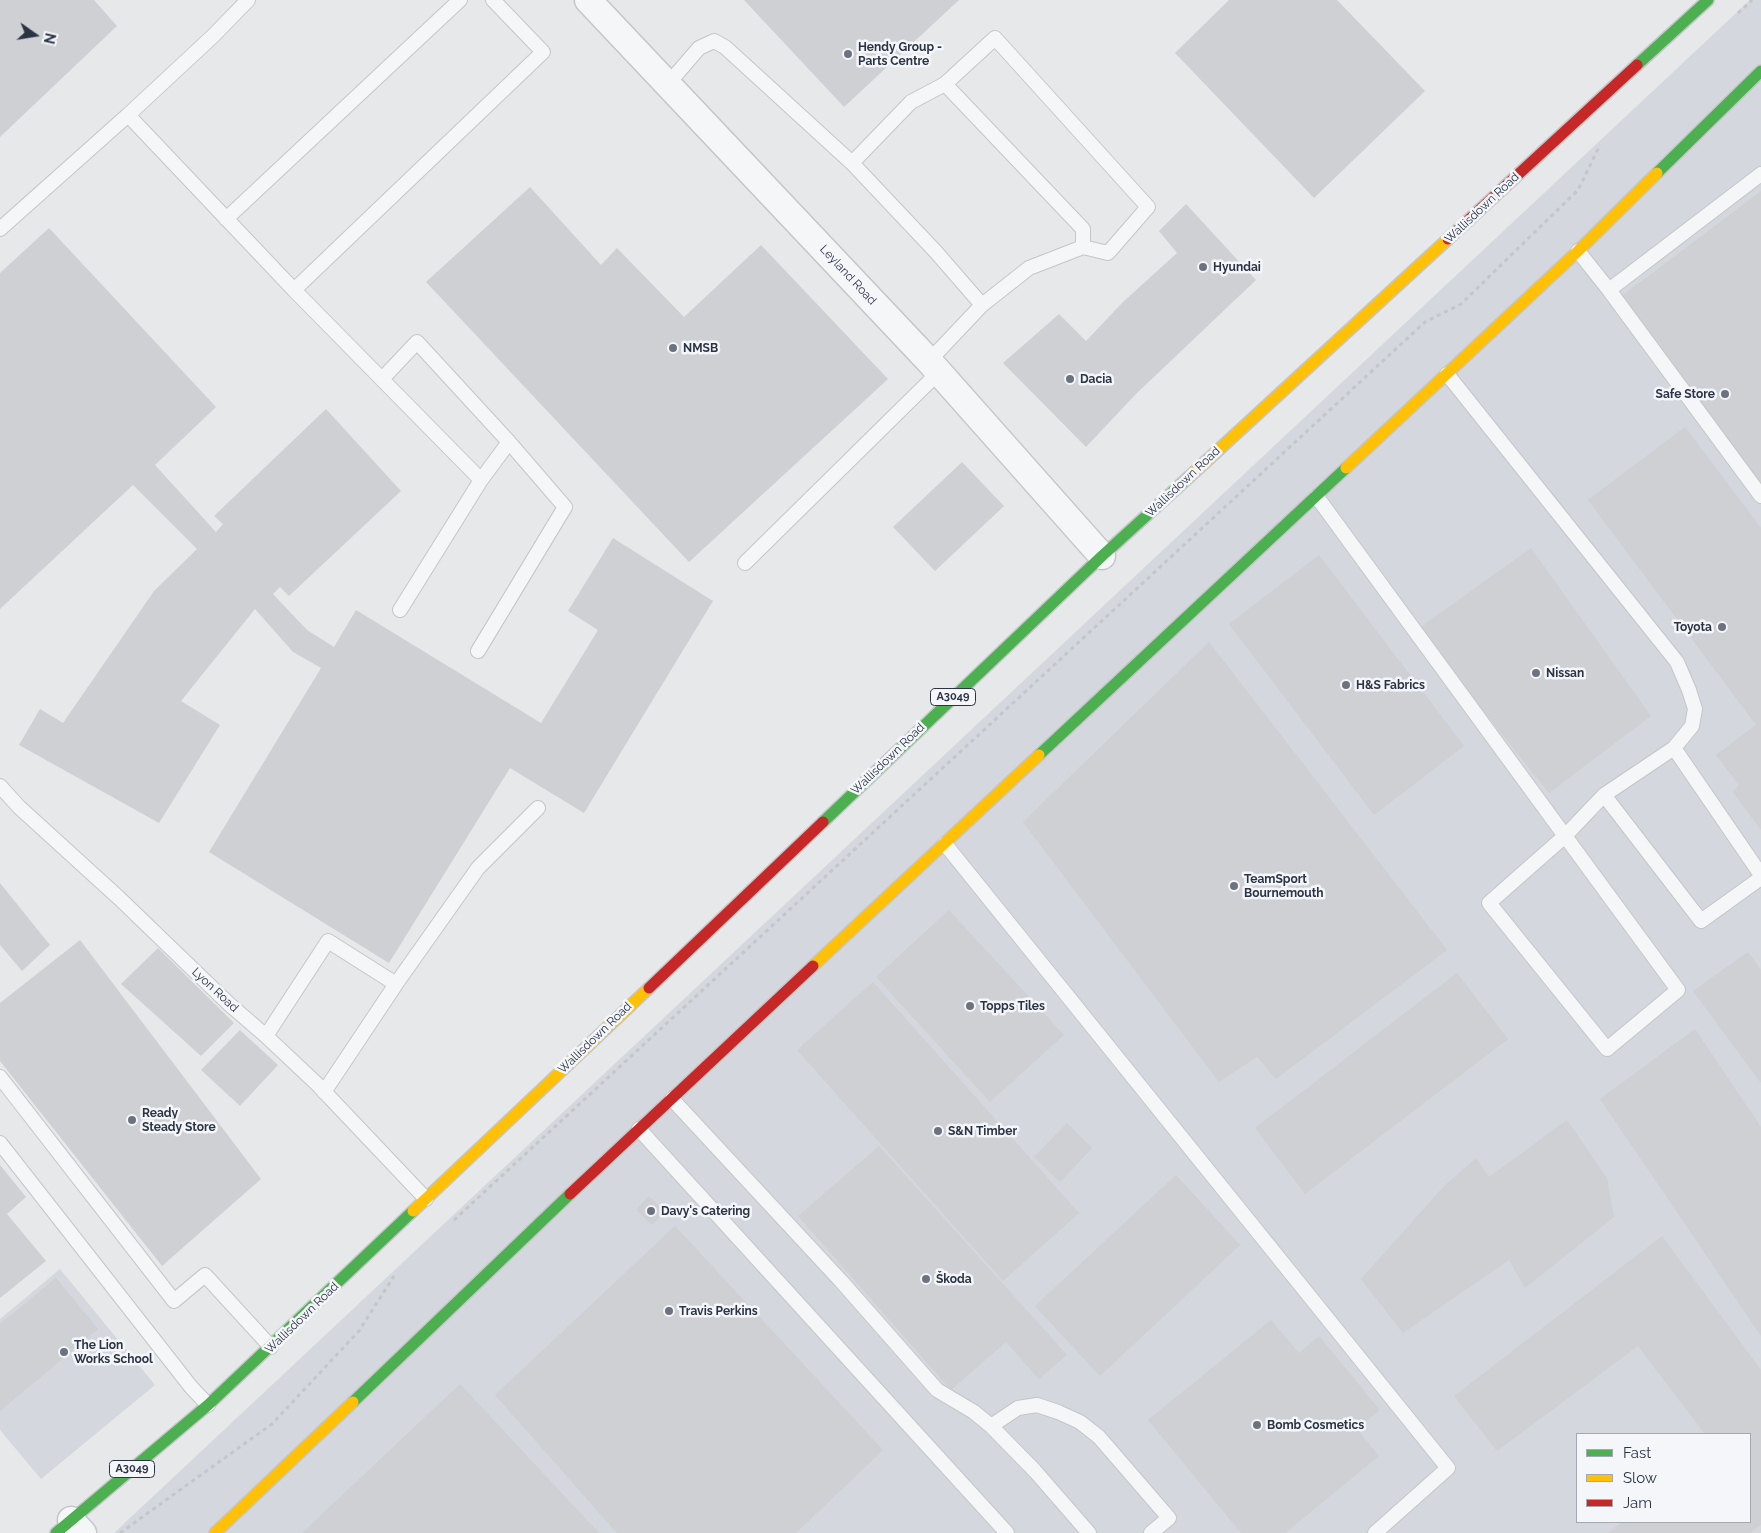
<!DOCTYPE html>
<meta charset="utf-8">
<style>
body{margin:0}
#map{position:relative;width:1761px;height:1533px;overflow:hidden;background:#e6e8ea;font-family:Raleway,sans-serif}
canvas{display:block}
.legend{position:absolute;left:1576px;top:1433px;width:175px;height:90px;box-sizing:border-box;background:#f4f6f9;border:1px solid #a4a8b1;margin:0;padding:6px 9px;list-style:none;font-size:15px;color:#2b3445}
.legend li{display:flex;align-items:center;gap:10px;height:25px}
.legend b{width:25px;border:1px solid #a4a8b1}
.north{position:absolute;left:10px;top:10px;width:50px;height:50px;-webkit-text-stroke:4px #f4f6f9;paint-order:stroke;rotate:103deg;font-size:14px;font-weight:700;line-height:20px;text-align:center;color:#2b3445}
.north::after{content:'';display:block;margin:auto;width:18px;height:22px;background:#2b3445;clip-path:polygon(50% 0,100% 100%,50% 72%,0 100%)}
</style>
<div id="map">
<canvas width="1761" height="1533"></canvas>
<ul class="legend">
<li><b style="height:6px;background:#4caf50"></b>Fast</li>
<li><b style="height:6px;background:#ffc107"></b>Slow</li>
<li><b style="height:6px;background:#c62828"></b>Jam</li>
</ul>
<div class="north">N</div>
</div>
<script>
const g = document.querySelector('canvas').getContext('2d');
g.lineJoin = 'round';
function fillPath(path, color) {
  g.fillStyle = color;
  g.fill(path, 'evenodd');
}
function poly(rows) {
  const path = new Path2D();
  for (const r of rows) {
    path.moveTo(r[0], r[1]);
    for (let i = 2; i < r.length; i += 2) path.lineTo(r[i], r[i + 1]);
  }
  return path;
}
function trace(path, color, width, dash) {
  g.strokeStyle = color;
  g.lineWidth = width;
  g.lineCap = dash ? 'butt' : 'round';
  g.setLineDash(dash || []);
  g.stroke(path);
}
function drawText(font, color, halo, rows, align = 'center') {
  g.font = font + ' Raleway,sans-serif';
  g.lineWidth = 5;
  g.setLineDash([]);
  g.textBaseline = 'middle';
  g.strokeStyle = halo;
  g.fillStyle = color;
  for (const [text, x, y, turn = 0] of rows) {
    g.save();
    g.translate(x, y);
    g.rotate((+turn || 0) * Math.PI / 180);
    g.textAlign = isNaN(turn) ? turn : align;
    if (halo) g.strokeText(text, 0, 0);
    g.fillText(text, 0, 0);
    g.restore();
  }
}
const built = poly([
 [1750,0,1761,0,1761,1533,114,1533],
 [1577,1434,1750,1434,1750,1522,1577,1522],
 [60,1269,155,1385,41,1479,0,1430,0,1319]
]);
const building = poly([
 [0,0,94,0,117,26,0,137],
 [744,0,959,0,844,107],
 [1229,0,1337,0,1425,91,1314,198,1175,53],
 [530,187,601,265,617,248,684,317,761,245,888,379,689,562,426,282],
 [1761,191,1761,489,1618,299],
 [1186,204,1256,280,1136,394,1086,447,1003,363,1059,314,1086,341,1123,302,1177,253,1159,231],
 [49,228,216,407,155,465,216,532,223,524,214,516,326,409,401,491,289,596,280,587,273,594,307,630,334,647,356,610,541,723,598,630,568,611,613,538,713,601,584,813,510,768,389,963,209,852,321,668,293,652,255,609,181,701,220,725,159,823,19,745,40,709,63,723,154,591,197,549,133,485,0,609,0,273],
 [1685,427,1761,528,1761,830,1733,792,1739,785,1716,755,1756,725,1588,500],
 [962,462,1004,506,935,571,893,527],
 [1531,548,1651,716,1549,793,1418,629],
 [1319,555,1464,746,1374,815,1229,624],
 [1209,642,1447,950,1276,1079,1257,1057,1219,1082,1023,822],
 [0,883,50,945,22,971,0,945],
 [949,910,1064,1035,990,1102,876,977],
 [80,940,261,1179,162,1266,0,1061,0,1003],
 [158,948,234,1023,201,1056,121,984],
 [1748,952,1761,970,1761,1083,1693,991],
 [1457,973,1508,1039,1305,1194,1255,1128],
 [873,982,1079,1213,1003,1281,797,1050],
 [1695,1029,1761,1127,1761,1336,1600,1099],
 [240,1030,278,1065,240,1106,201,1070],
 [1567,1120,1607,1178,1614,1217,1525,1288,1509,1260,1403,1333,1361,1279,1445,1185,1476,1158,1489,1177],
 [1067,1123,1092,1148,1060,1182,1034,1157],
 [879,1146,1067,1355,1039,1379,1006,1342,951,1390,798,1216],
 [0,1165,26,1197,7,1214,46,1261,0,1298],
 [1176,1175,1240,1245,1100,1376,1035,1306],
 [649,1196,665,1212,652,1225,636,1210],
 [675,1226,883,1450,796,1533,617,1533,495,1395],
 [1662,1236,1761,1370,1761,1525,1750,1533,1608,1533,1622,1522,1750,1522,1750,1434,1705,1434,1638,1346,1497,1451,1454,1396],
 [56,1278,98,1329,0,1411,0,1324],
 [1271,1320,1299,1353,1319,1336,1380,1410,1357,1429,1379,1456,1285,1533,1241,1533,1148,1420],
 [460,1384,599,1533,302,1533]
]);
const path = poly([
 [1738,13,1752,0],
 [454,1220,1425,322,1461,304,1578,190,1600,145],
 [120,1533,272,1424,359,1331,394,1276]
]);
const lane = poly([
 [668,84,699,48,714,41,725,47,852,163,936,252,982,305,929,361],
 [945,84,995,38,1148,207,1108,253,1083,247],
 [128,115,213,36,248,0],
 [852,163,911,102,945,84,1083,229,1083,247,1029,268,982,305],
 [226,219,460,0],
 [0,229,128,115,294,290,543,52,493,0],
 [1578,251,1609,290,1761,496],
 [294,290,481,480,400,610],
 [1609,290,1761,174],
 [1447,374,1677,662,1689,690,1695,709,1692,726,1674,748,1604,795],
 [382,379,417,342,509,442,481,480],
 [1317,497,1565,836,1678,990,1607,1049,1489,903,1565,836,1604,795,1701,921,1761,878],
 [745,563,939,372],
 [478,651,565,507,509,442],
 [1674,748,1761,875],
 [0,786,19,807,119,898,229,1004,266,1036,317,1084,426,1199],
 [945,844,1448,1468,1375,1533],
 [266,1036,328,941,396,984],
 [0,1077,174,1301,205,1275,271,1347],
 [324,1092,396,984,478,868,538,808],
 [672,1099,841,1281,937,1390,974,1412,991,1426,1035,1471,1089,1533],
 [639,1129,1007,1533],
 [0,1143,191,1387,208,1405],
 [991,1426,1018,1408,1037,1405,1058,1412,1080,1422,1099,1437,1169,1518,1151,1533]
]);
const street = poly([
 [588,0,929,361,1102,556],
 [71,1520,83,1533]
]);
const fast = poly([
 [1637,65,1708,0],
 [1657,173,1761,71],
 [1039,755,1346,468],
 [823,822,1102,556,1189,477],
 [353,1402,570,1194],
 [56,1533,208,1405,413,1211]
]);
const slow = poly([
 [1346,468,1578,251,1657,173],
 [1189,477,1448,239],
 [813,966,1039,755],
 [413,1211,649,988],
 [215,1533,353,1402]
]);
const jam = poly([
 [1448,239,1637,65],
 [649,988,823,822],
 [570,1194,813,966]
]);
const markers = [
 [848,54,5,"#6c737f"],
 [1203,267,5,"#6c737f"],
 [673,348,5,"#6c737f"],
 [1070,379,5,"#6c737f"],
 [1725,394,5,"#6c737f"],
 [1722,627,5,"#6c737f"],
 [1536,673,5,"#6c737f"],
 [1346,685,5,"#6c737f"],
 [1234,886,5,"#6c737f"],
 [970,1006,5,"#6c737f"],
 [132,1120,5,"#6c737f"],
 [938,1131,5,"#6c737f"],
 [651,1211,5,"#6c737f"],
 [926,1279,5,"#6c737f"],
 [669,1311,5,"#6c737f"],
 [64,1352,5,"#6c737f"],
 [1257,1425,5,"#6c737f"]
];
const shields = [
 [953,697,45],
 [132,1469,45]
];
const shieldNames = [
 ["A3049",953,697],
 ["A3049",132,1469]
];
const poiNames = [
 ["Hendy Group -",858,47],
 ["Parts Centre",858,61],
 ["Hyundai",1213,267],
 ["NMSB",683,348],
 ["Dacia",1080,379],
 ["Safe Store",1715,394,"right"],
 ["Toyota",1712,627,"right"],
 ["Nissan",1546,673],
 ["H&S Fabrics",1356,685],
 ["TeamSport",1244,879],
 ["Bournemouth",1244,893],
 ["Topps Tiles",980,1006],
 ["Ready",142,1113],
 ["Steady Store",142,1127],
 ["S&N Timber",948,1131],
 ["Davy's Catering",661,1211],
 ["Škoda",936,1279],
 ["Travis Perkins",679,1311],
 ["The Lion",74,1345],
 ["Works School",74,1359],
 ["Bomb Cosmetics",1267,1425]
];
const streetNames = [
 ["Wallisdown Road",1482,208,-43],
 ["Leyland Road",848,275,47],
 ["Wallisdown Road",1183,482,-43],
 ["Wallisdown Road",888,759,-44],
 ["Lyon Road",215,990,43],
 ["Wallisdown Road",595,1038,-44],
 ["Wallisdown Road",302,1318,-44]
];
fillPath(built, '#d4d7dd');
fillPath(building, '#ced0d3');
trace(lane, '#c4c6c8', 16);
trace(street, '#c4c6c8', 29);
trace(fast, '#c4c6c8', 14);
trace(slow, '#c4c6c8', 14);
trace(jam, '#c4c6c8', 14);
trace(path, '#c5c6ca', 3, [4, 4]);
trace(lane, '#f5f6f7', 14);
trace(street, '#f5f6f7', 26);
trace(fast, '#4caf50', 11);
trace(slow, '#ffc107', 11);
trace(jam, '#c62828', 11);
for (const [x, y, r, color] of markers) {
  const dot = new Path2D();
  dot.arc(x, y, r, 0, 2 * Math.PI);
  g.fillStyle = color;
  g.fill(dot);
  trace(dot, '#f4f6f9', 2);
}
for (const [x, y, w] of shields) {
  const box = new Path2D();
  box.roundRect(x - w / 2, y - 8.5, w, 17, 4);
  g.fillStyle = '#f4f6f9';
  g.fill(box);
  trace(box, '#2b3445', 1);
}
drawText('bold 11px', '#2b3445', null, shieldNames);
drawText('bold 12px', '#2b3445', '#f4f6f9', poiNames, 'left');
drawText('12px', '#2b3445', '#f4f6f9', streetNames);
</script>
